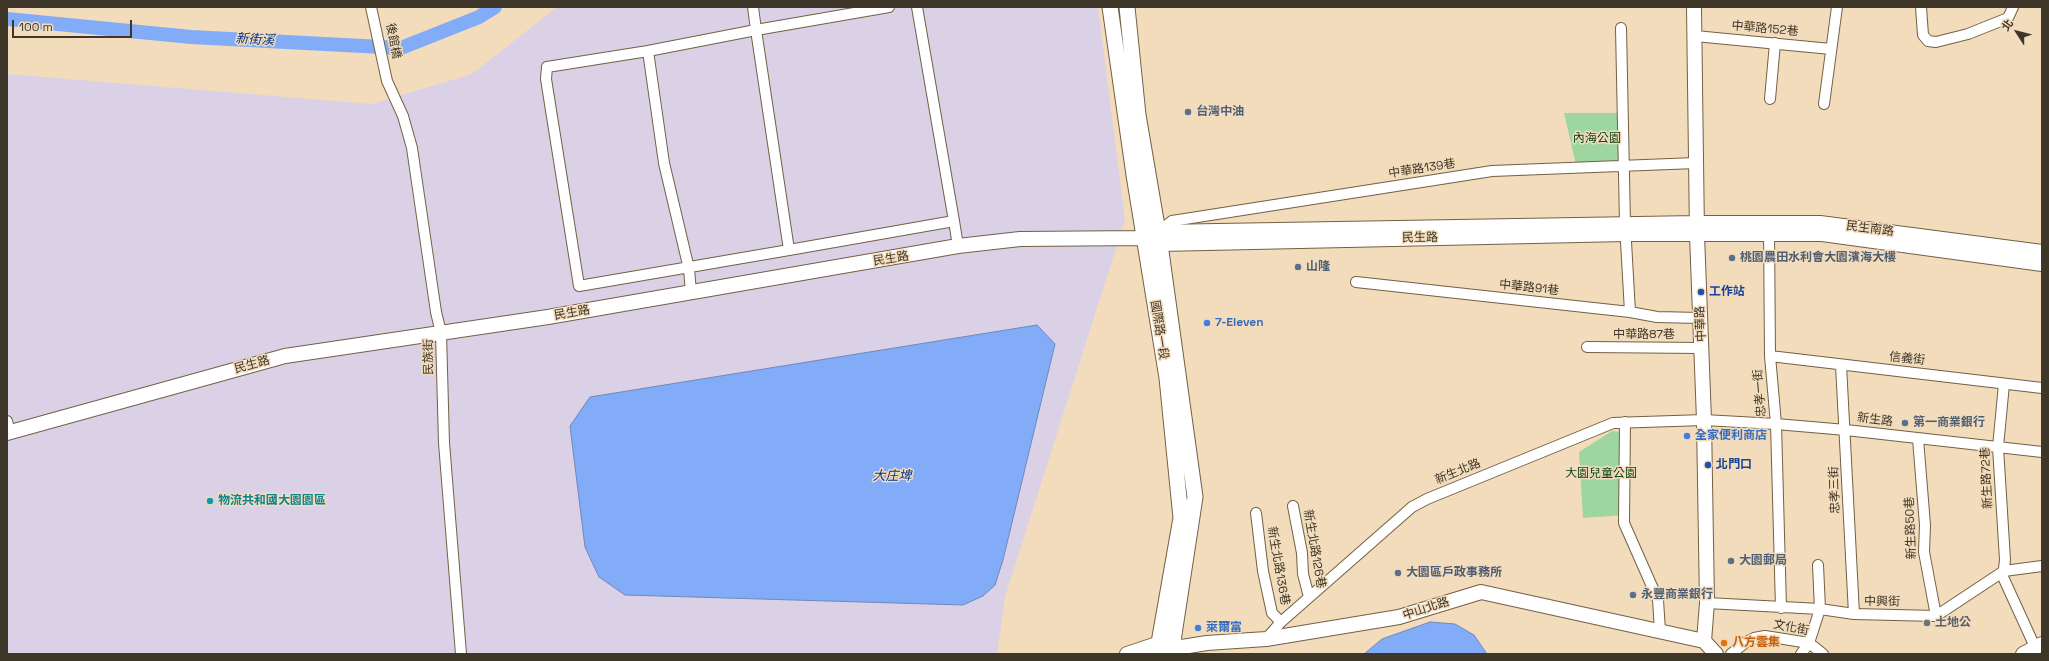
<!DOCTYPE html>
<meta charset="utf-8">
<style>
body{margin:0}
#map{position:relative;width:2049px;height:661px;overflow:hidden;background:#f2dcbc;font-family:"Space Grotesk","Noto Sans TC",sans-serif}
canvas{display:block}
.frame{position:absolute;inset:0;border:8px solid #3e3629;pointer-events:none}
.north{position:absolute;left:1997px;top:12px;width:40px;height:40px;-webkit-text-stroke:3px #f2dcbc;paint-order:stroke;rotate:306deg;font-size:11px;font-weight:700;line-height:16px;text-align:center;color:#3e3629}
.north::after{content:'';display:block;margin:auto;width:14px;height:18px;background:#3e3629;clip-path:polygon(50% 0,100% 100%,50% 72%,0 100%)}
.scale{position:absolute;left:12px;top:20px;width:120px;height:18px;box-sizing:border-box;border:2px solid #3e3629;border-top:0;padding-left:5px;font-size:12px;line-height:14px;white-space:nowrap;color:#3e3629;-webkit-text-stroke:3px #f2dcbc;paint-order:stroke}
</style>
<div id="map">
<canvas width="2049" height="661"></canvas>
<div class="frame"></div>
<div class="north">北</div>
<div class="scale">100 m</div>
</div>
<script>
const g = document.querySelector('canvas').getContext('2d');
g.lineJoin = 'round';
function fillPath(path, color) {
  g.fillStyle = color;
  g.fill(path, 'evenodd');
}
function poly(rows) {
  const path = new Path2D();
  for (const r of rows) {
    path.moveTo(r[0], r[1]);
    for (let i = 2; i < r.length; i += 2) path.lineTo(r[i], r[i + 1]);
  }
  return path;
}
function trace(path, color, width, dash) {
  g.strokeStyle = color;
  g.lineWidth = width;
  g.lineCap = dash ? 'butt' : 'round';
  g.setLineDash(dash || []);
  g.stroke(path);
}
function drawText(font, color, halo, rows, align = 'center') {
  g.font = font + ' "Space Grotesk","Noto Sans TC",sans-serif';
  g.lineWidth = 3;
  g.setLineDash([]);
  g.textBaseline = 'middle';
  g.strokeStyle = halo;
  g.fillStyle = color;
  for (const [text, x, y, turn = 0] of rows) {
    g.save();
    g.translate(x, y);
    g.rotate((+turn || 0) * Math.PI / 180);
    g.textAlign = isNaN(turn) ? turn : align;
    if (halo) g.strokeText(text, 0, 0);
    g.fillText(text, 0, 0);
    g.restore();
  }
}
const industrial = poly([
 [557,7,1098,7,1125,220,1005,597,997,654,7,654,7,74,372,104,472,74]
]);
const green = poly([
 [1564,113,1623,113,1624,167,1577,169],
 [1612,431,1622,432,1624,515,1583,518,1579,452]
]);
const water = poly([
 [1037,325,1055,344,1003,560,995,585,983,596,963,605,625,595,599,577,585,547,570,426,590,397,1037,325],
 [1430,622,1455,624,1474,635,1487,654,1364,654,1382,639,1430,622]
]);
const river = poly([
 [7,19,191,37,401,48,479,17,495,7]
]);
const street = poly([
 [371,7,387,81,403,116,412,148,436,312,441,333,444,443,461,654],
 [753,7,756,30,889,7],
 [1921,7,1923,35,1928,41,1936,42,1968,34,2008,18,2013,7],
 [1621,28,1625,224,1630,312],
 [756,30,789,250,579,286,546,79,547,67,648,51,756,30],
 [1695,36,1831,49],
 [648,51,664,163,689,269,691,292],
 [1770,99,1775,43],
 [1824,104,1837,7],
 [954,221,958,246],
 [1769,229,1770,356,1776,424,1781,608],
 [1158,232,1172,221,1492,171,1696,163],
 [789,250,954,221,917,7],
 [1356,282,1630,312,1657,317,1700,318],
 [1587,347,1702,348],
 [1770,356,2042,388],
 [1841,365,1854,614],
 [2004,384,1998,447,2005,560,2003,577,2035,647],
 [7,421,10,432],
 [1625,422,1624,523,1658,600,1660,631],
 [1918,439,1925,525,1924,552,1936,616],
 [1293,506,1302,553,1303,574,1309,597],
 [1256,513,1263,571,1272,613,1281,622],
 [1707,603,1820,609,1854,614,1936,616,2004,571,2042,566],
 [1266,639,1281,622,1412,507,1427,499,1613,423,1704,420,1776,424,1846,430,2042,452],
 [1731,654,1746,642,1754,638,1765,636,1809,643,1823,654],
 [1801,654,1809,643,1820,609,1818,565]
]);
const secondary = poly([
 [1694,7,1697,235,1704,420,1707,603,1704,641],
 [1148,236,1158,232,1697,223,1820,223,2042,252],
 [7,433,285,356,548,317,958,246,1020,239,1144,238,1160,244,1626,234,1822,234,2042,264],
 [1127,654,1160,643,1182,647,1207,643,1266,639,1399,617,1481,592,1704,641,1716,654],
 [2023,654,2042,644]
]);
const primary = poly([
 [1110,7,1134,175,1167,378,1181,518,1157,654],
 [1127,7,1138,115,1160,244,1195,497,1171,654]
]);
const markers = [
 [1188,112,4,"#5c6f8a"],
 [1732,258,4,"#5c6f8a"],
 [1298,267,4,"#5c6f8a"],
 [1701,292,4,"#1a4fb4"],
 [1207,323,4,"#3f7fe0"],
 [1905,423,4,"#5c6f8a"],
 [1687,436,4,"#3f7fe0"],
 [1708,465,4,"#1a4fb4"],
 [210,501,4,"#0f9aa8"],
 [1731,561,4,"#5c6f8a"],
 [1398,573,4,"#5c6f8a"],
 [1633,595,4,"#5c6f8a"],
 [1927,623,4,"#6b7280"],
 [1198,628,4,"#3f7fe0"],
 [1724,643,4,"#e8710a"]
];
const streetNames = [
 ["中華路152巷",1765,29,5],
 ["後館橋",393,41,79],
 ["中華路139巷",1422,169,-9],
 ["民生南路",1870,229,7],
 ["民生路",1420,238,-1],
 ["民生路",891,259,-9],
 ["中華路91巷",1529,288,6],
 ["民生路",572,313,-10],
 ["中華路",1701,324,-93],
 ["國際路一段",1159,330,81],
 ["中華路87巷",1644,335],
 ["民族街",429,357,-91],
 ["信義街",1907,359,6],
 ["民生路",252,365,-15],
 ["忠孝一街",1760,393,-95],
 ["新生路",1875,420,7],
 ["新生北路",1458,472,-22],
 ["新生路72巷",1987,478,-93],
 ["忠孝三街",1835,490,-92],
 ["新生路50巷",1911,528,-92],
 ["新生北路126巷",1314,549,80],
 ["新生北路136巷",1278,566,80],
 ["中興街",1882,602,1],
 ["中山北路",1426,609,-18],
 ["文化街",1791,628,11]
];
const serviceNames = [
 ["台灣中油",1196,112],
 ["桃園農田水利會大園濱海大樓",1740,258],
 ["山隆",1306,267],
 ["第一商業銀行",1913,423],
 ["大園郵局",1739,561],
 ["大園區戶政事務所",1406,573],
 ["永豐商業銀行",1641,595]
];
const parkNames = [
 ["內海公園",1597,139],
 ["大園兒童公園",1601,474]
];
const transitNames = [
 ["工作站",1709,292],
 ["北門口",1716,465]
];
const shopNames = [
 ["7-Eleven",1215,323],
 ["全家便利商店",1695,436],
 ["萊爾富",1206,628]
];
const cultureNames = [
 ["物流共和國大園園區",218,501]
];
const worshipNames = [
 ["土地公",1935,623]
];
const foodNames = [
 ["八方雲集",1732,643]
];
const waterNames = [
 ["新街溪",255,40,3],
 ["大庄埤",892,476]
];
fillPath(industrial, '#dad1e6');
fillPath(green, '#9ed6a0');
fillPath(water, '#82acf8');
trace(water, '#6e89ba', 1);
trace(river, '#82acf8', 14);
trace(street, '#736044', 12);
trace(secondary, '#736044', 16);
trace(primary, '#736044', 17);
trace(street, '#fff', 10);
trace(secondary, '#fff', 14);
trace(primary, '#fff', 15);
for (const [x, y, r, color] of markers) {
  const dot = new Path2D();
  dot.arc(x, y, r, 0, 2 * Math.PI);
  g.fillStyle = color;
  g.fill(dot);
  trace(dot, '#f2dcbc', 1.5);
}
drawText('12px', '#3e3629', '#f2dcbc', streetNames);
drawText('bold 12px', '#4e5e75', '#f2dcbc', serviceNames, 'left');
drawText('12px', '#0f4216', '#f2dcbc', parkNames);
drawText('bold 12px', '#164399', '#f2dcbc', transitNames, 'left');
drawText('bold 12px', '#366cbe', '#f2dcbc', shopNames, 'left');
drawText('bold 12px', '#0d838f', '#f2dcbc', cultureNames, 'left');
drawText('bold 12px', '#5b616d', '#f2dcbc', worshipNames, 'left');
drawText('bold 12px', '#c56008', '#f2dcbc', foodNames, 'left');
drawText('italic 13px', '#033085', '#f2dcbc', waterNames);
</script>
